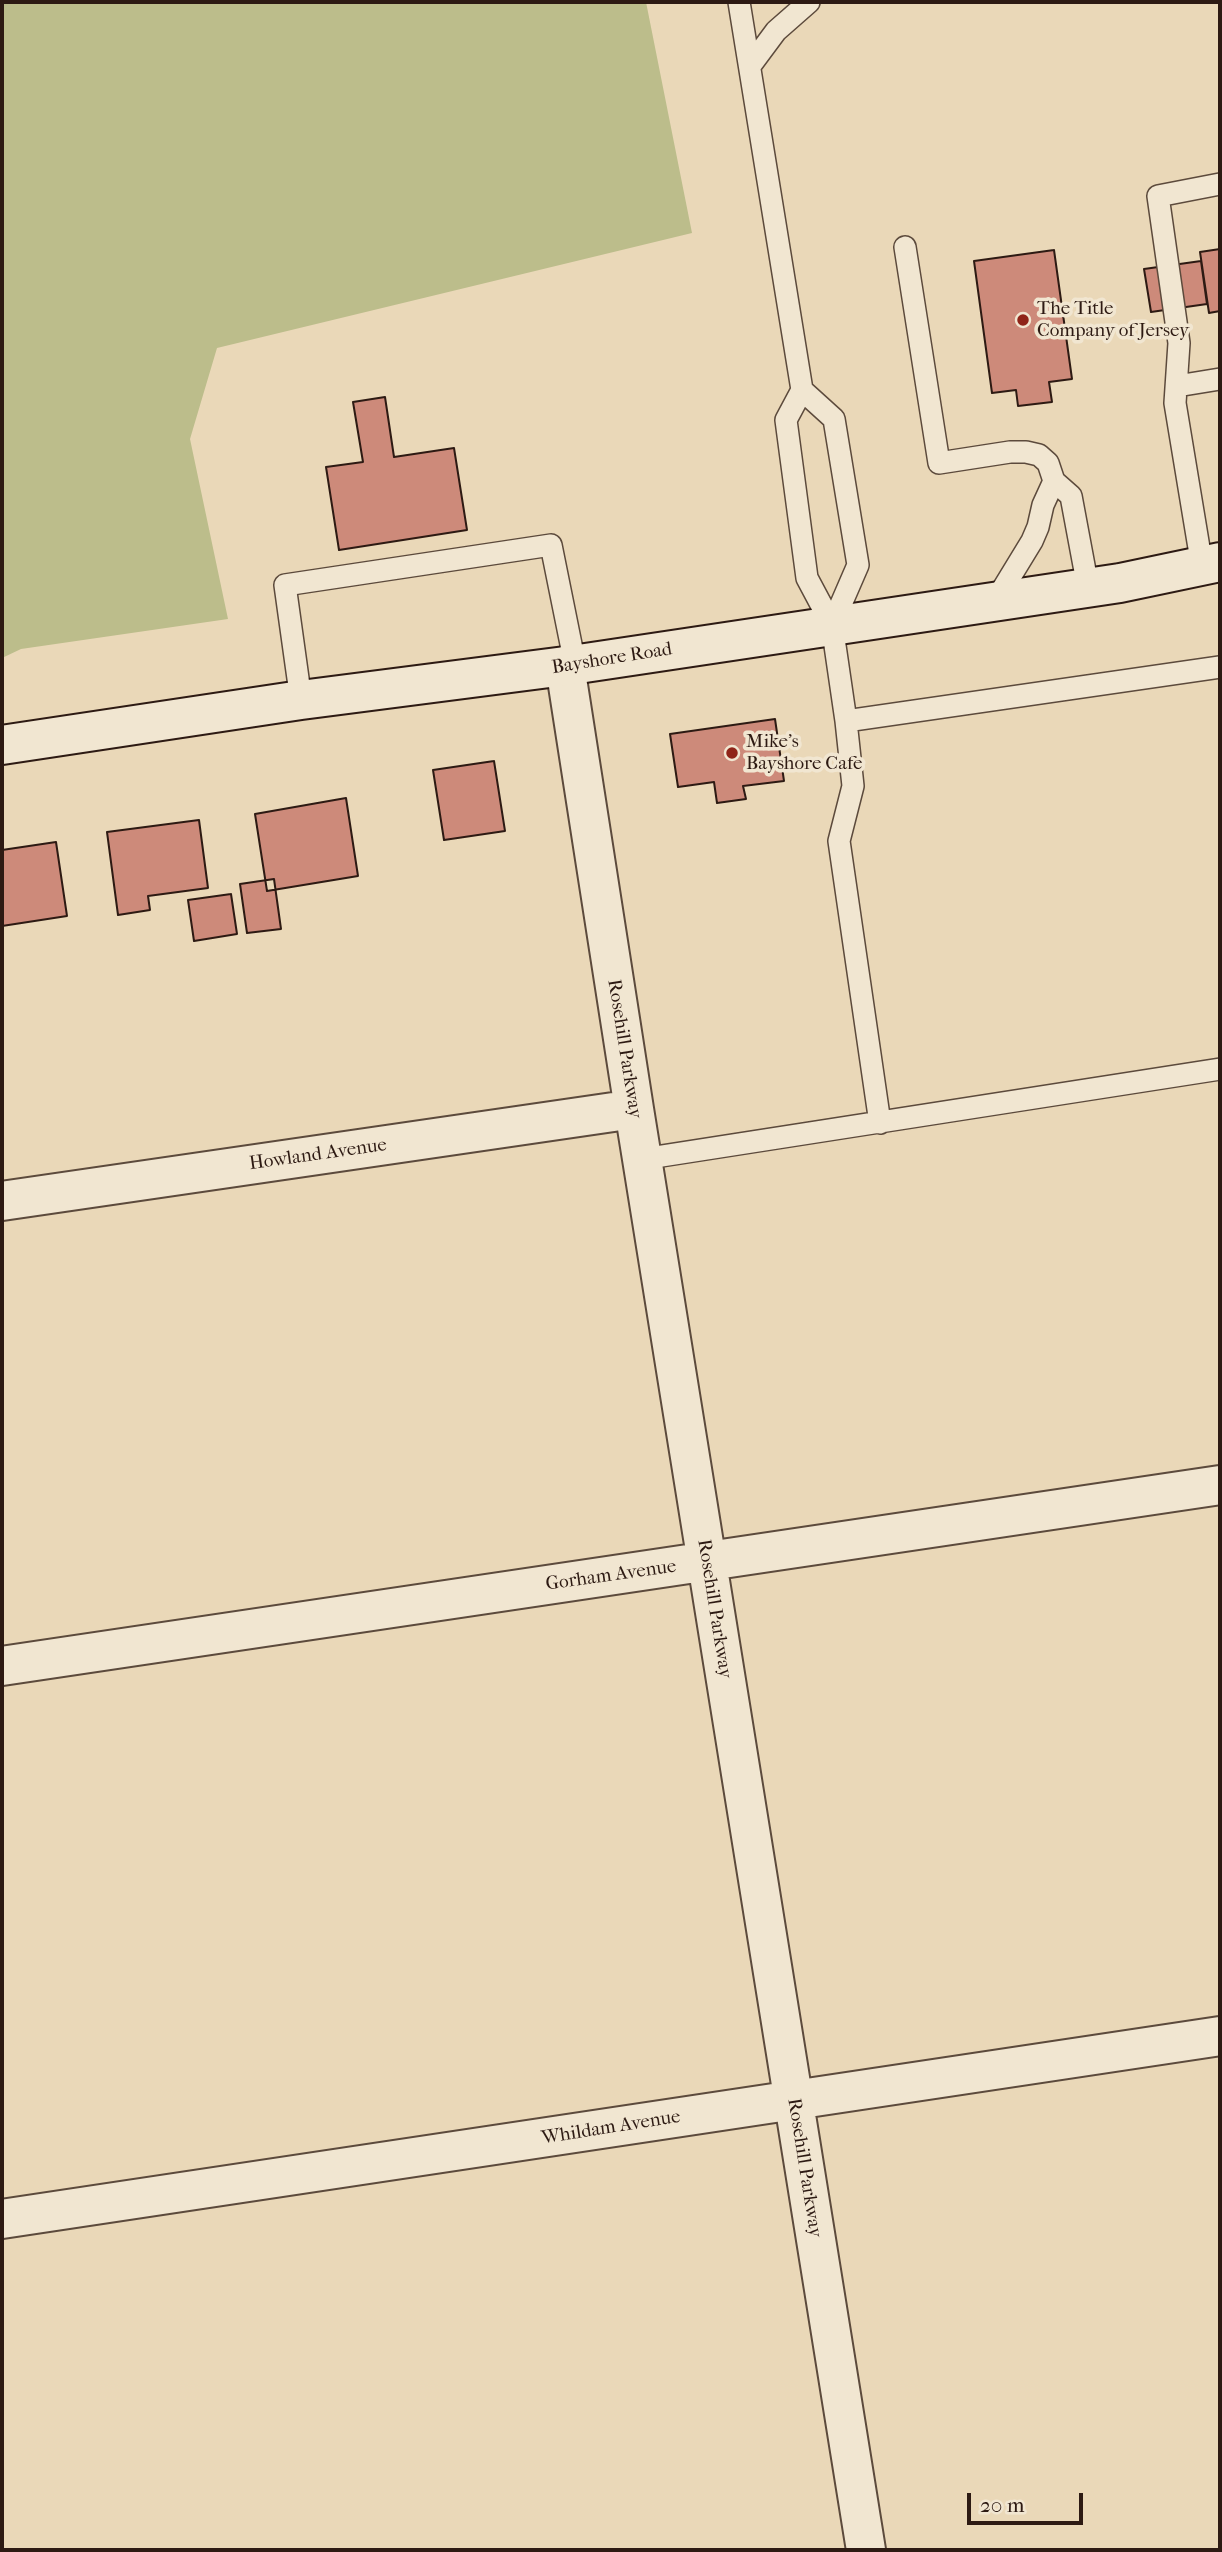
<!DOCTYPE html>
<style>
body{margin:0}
#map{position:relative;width:1222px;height:2552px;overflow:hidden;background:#ead8b8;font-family:"IM FELL French Canon",serif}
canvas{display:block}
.frame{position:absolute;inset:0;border:4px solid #2d1a13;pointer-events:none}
.scale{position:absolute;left:967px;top:2493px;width:116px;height:32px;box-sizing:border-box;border:4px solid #2d1a13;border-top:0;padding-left:9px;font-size:21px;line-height:24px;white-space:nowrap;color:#2d1a13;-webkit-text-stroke:5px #f1e6d1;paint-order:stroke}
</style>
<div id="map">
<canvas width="1222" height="2552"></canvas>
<div class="frame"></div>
<div class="scale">20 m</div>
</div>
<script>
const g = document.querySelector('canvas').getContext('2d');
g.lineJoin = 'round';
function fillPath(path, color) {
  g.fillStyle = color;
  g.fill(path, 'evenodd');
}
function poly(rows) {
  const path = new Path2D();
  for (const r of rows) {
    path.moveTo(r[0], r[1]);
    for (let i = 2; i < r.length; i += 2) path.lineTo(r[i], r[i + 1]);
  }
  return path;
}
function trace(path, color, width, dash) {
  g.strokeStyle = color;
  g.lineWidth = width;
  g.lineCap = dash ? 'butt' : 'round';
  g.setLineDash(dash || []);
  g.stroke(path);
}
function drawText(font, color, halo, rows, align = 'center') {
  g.font = font + ' "IM FELL French Canon",serif';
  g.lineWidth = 7;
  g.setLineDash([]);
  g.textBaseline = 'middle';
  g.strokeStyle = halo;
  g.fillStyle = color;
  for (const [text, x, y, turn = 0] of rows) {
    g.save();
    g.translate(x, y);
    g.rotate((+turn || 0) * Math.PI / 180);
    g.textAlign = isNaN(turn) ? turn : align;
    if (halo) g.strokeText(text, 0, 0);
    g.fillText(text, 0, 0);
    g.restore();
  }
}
const green = poly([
 [2,2,646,2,692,233,217,348,190,439,228,619,21,649,2,658]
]);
const building = poly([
 [1220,249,1220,311,1209,313,1200,252,1220,249],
 [1054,250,1072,379,1049,382,1052,402,1018,406,1016,390,992,393,974,261,1054,250],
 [1201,261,1207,304,1151,312,1144,269,1201,261],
 [385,397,394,457,454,448,467,530,339,550,326,467,363,462,353,402,385,397],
 [775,719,784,781,743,786,746,799,717,803,714,782,678,787,670,734,775,719],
 [494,761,505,831,444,840,433,770,494,761],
 [346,798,358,876,267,891,255,814,346,798],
 [199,820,208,888,148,896,150,910,118,915,107,832,199,820],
 [56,842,67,916,2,926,2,850,56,842],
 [274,879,281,929,247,933,240,884,274,879],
 [231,894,237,934,194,941,188,900,231,894]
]);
const service = poly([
 [739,2,802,390,786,420,807,578,832,625,846,721,853,786,839,841,880,1123],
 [750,66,776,31,809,2],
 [905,247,939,463,1010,452,1026,452,1039,455,1048,463,1054,481,1071,496,1088,587],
 [1177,386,1220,379],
 [802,390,834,419,858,565,832,625],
 [1202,566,1175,403,1179,343,1158,196,1220,184],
 [996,600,1032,541,1038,527,1043,505,1054,481],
 [301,700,285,585,551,545,575,664],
 [846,721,1220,667],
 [642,1159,1220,1069]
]);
const minor = poly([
 [565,666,634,1109,866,2550],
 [2,1201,634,1109],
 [2,1666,1220,1485],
 [2,2219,1220,2036]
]);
const secondary = poly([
 [2,745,301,700,565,666,1120,583,1220,562]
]);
const markers = [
 [1023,320,7,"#8f2418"],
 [732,753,7,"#8f2418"]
];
const poiNames = [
 ["The Title",1037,309],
 ["Company of Jersey",1037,331],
 ["Mike's",746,742],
 ["Bayshore Cafe",746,764]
];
const streetNames = [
 ["Bayshore Road",612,659,-9],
 ["Rosehill Parkway",624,1049,81],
 ["Howland Avenue",318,1155,-8],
 ["Gorham Avenue",611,1576,-8],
 ["Rosehill Parkway",714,1609,81],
 ["Whildam Avenue",611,2128,-9],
 ["Rosehill Parkway",804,2168,81]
];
fillPath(green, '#bcbd8b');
fillPath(building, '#cd8a7a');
trace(building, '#2d1a13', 2);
trace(service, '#5c4a3c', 24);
trace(minor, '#5c4a3c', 42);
trace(secondary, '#2d1a13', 42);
trace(service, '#f1e6d1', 21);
trace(minor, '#f1e6d1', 38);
trace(secondary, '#f1e6d1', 38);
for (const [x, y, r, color] of markers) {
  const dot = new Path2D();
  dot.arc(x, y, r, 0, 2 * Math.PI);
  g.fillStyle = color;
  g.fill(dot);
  trace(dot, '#f1e6d1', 2.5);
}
drawText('19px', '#2d1a13', '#f1e6d1', poiNames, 'left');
drawText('19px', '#2d1a13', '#f1e6d1', streetNames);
</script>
